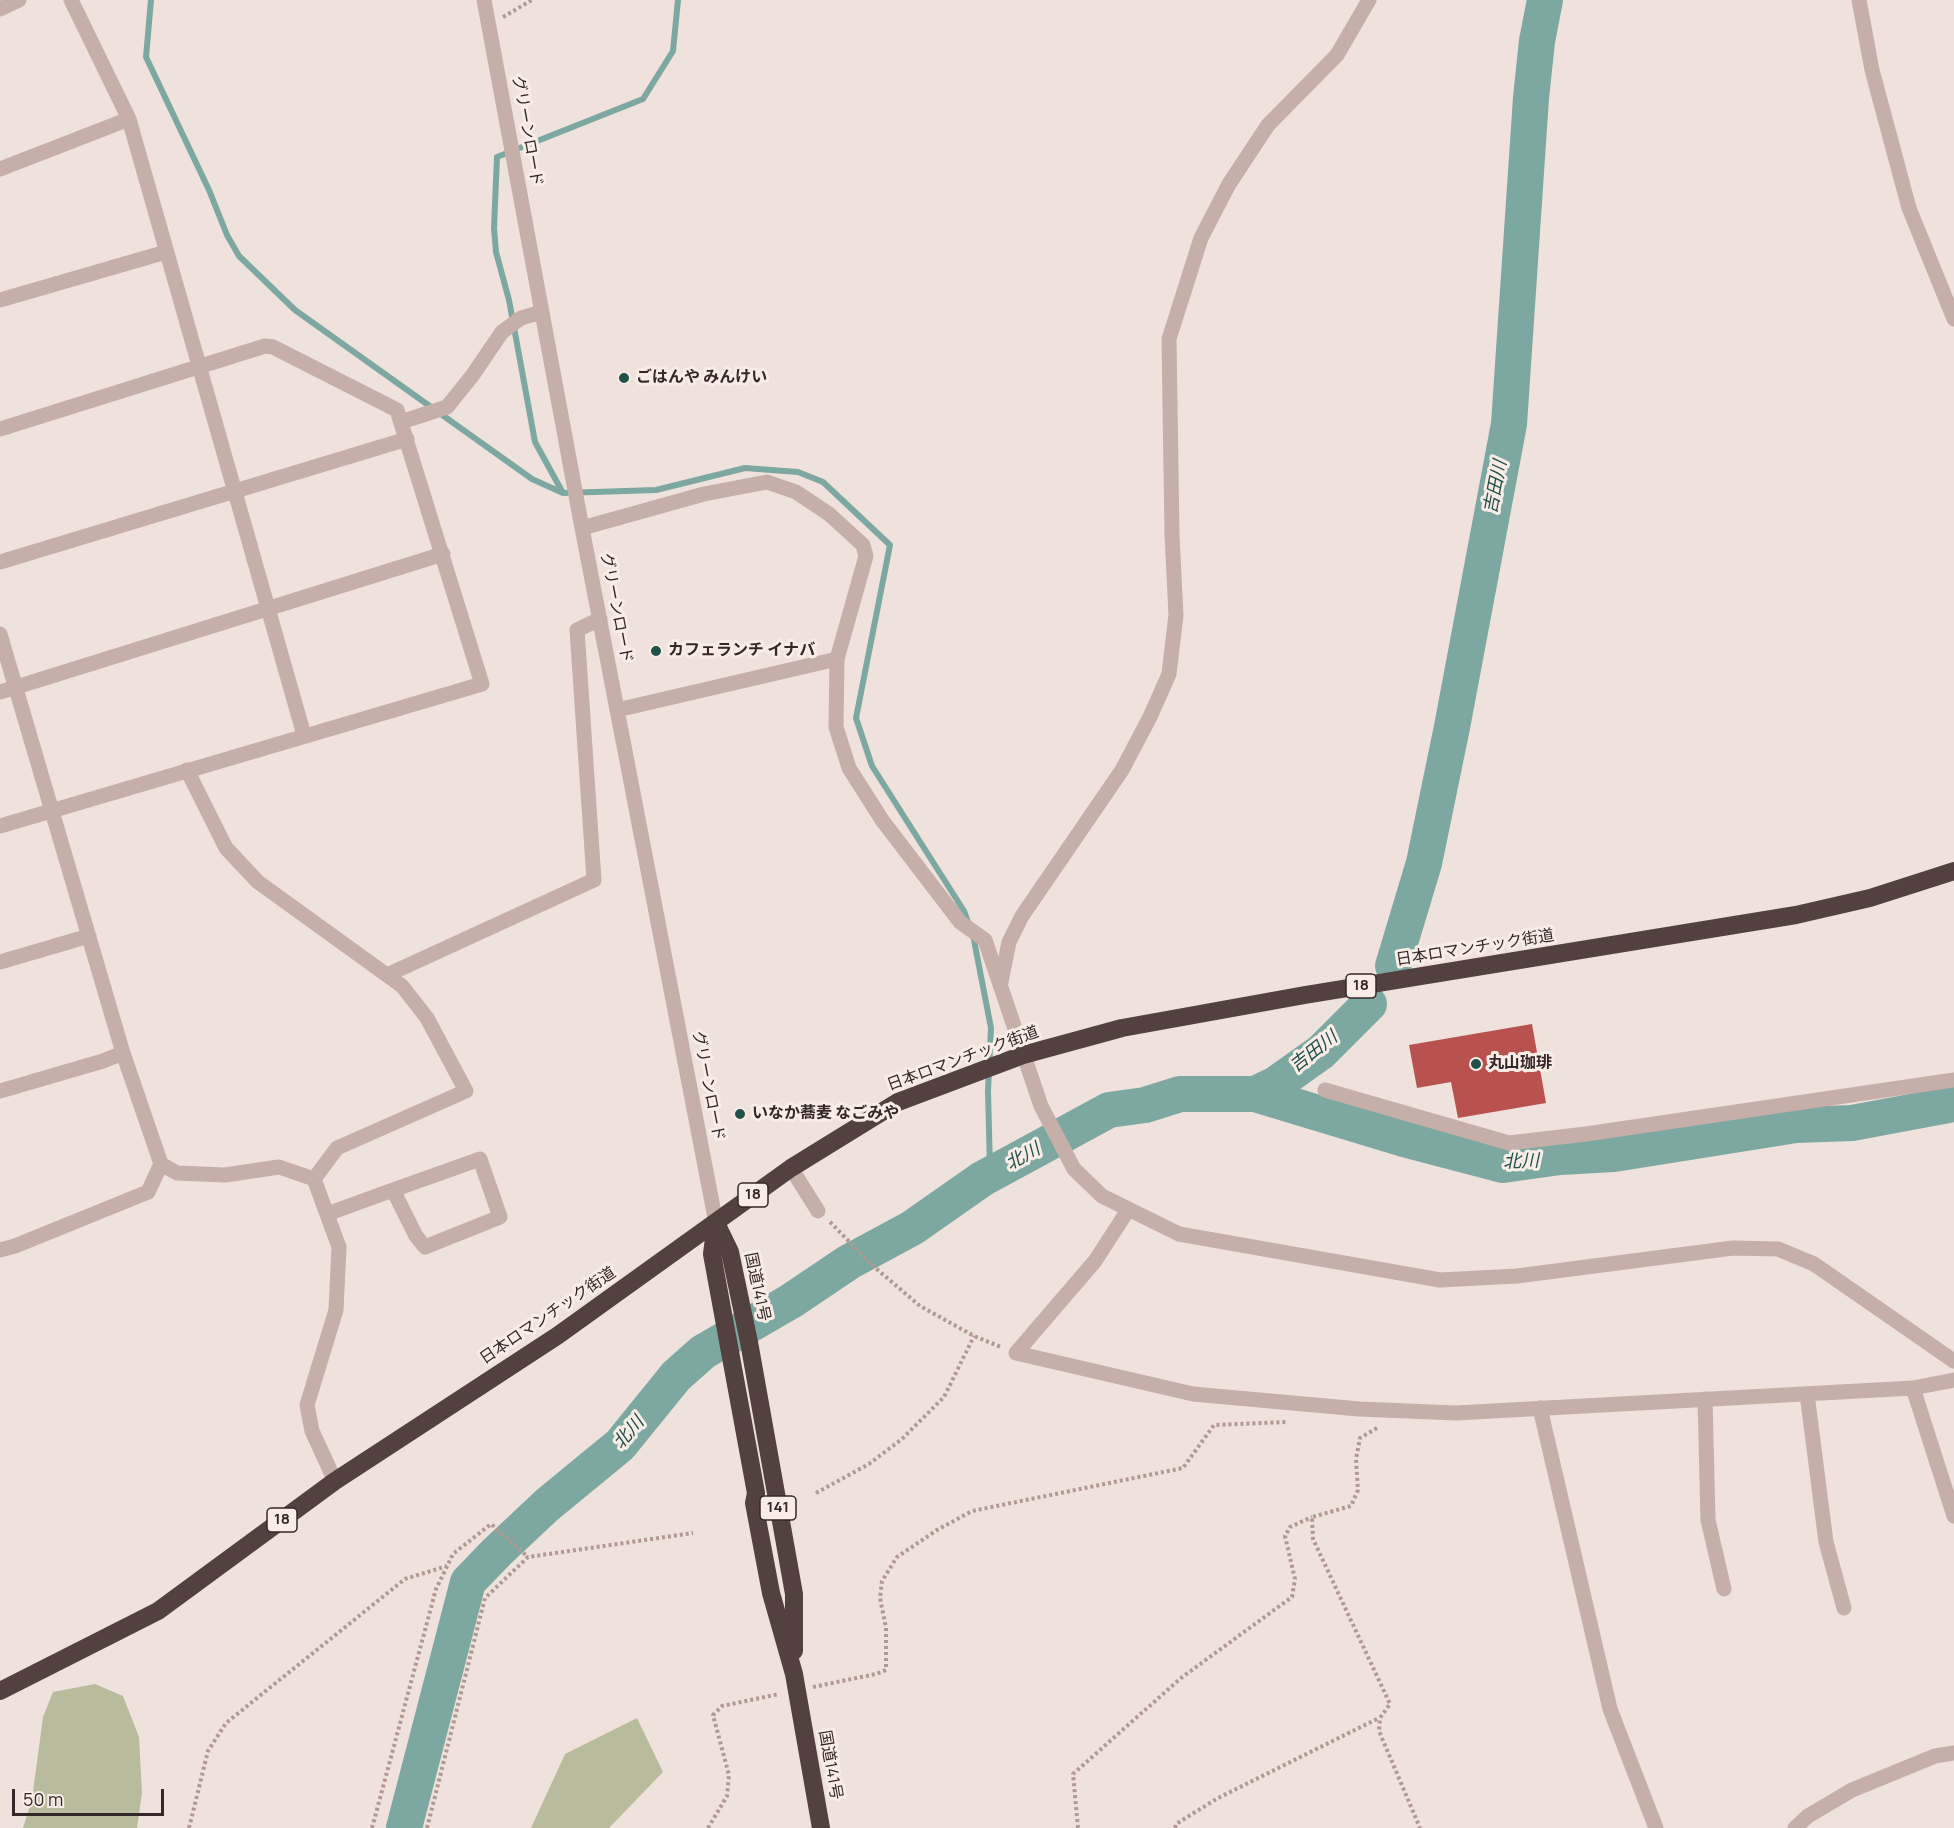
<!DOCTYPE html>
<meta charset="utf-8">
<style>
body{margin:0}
#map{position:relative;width:1954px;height:1828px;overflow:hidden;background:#efe1db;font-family:Manrope,sans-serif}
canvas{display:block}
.scale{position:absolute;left:12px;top:1789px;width:152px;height:27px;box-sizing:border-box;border:3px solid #332827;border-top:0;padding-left:8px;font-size:18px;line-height:21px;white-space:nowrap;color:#332827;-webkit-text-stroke:4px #f7ece6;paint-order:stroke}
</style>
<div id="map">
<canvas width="1954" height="1828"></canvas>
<div class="scale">50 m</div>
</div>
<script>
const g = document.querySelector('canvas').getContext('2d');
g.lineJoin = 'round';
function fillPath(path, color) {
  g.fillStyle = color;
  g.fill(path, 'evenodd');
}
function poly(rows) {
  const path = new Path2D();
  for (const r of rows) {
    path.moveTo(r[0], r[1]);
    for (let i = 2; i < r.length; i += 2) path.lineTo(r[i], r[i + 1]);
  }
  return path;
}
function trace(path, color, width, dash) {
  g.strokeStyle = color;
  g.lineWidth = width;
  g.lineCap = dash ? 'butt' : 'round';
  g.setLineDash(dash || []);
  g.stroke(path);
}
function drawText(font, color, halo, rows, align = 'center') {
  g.font = font + ' Manrope,"Noto Sans JP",sans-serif';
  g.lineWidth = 6;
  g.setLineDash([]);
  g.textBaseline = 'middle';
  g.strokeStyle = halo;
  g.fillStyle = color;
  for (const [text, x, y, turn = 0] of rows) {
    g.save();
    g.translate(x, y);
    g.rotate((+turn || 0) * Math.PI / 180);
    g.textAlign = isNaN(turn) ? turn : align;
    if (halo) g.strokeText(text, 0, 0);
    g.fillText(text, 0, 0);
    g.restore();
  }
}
const green = poly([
 [95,1684,123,1696,139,1737,142,1793,137,1828,23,1828,32,1799,43,1717,53,1692],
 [637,1718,663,1772,609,1828,531,1828,565,1754]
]);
const stream = poly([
 [151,0,146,57,209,190,227,235,239,256,295,310,532,479,563,493],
 [678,0,673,51,643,99,497,157,494,228,496,252,509,300,535,442,563,493,656,490,745,468,798,472,823,482,890,545,856,718,872,766,964,911,968,922],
 [973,935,991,1028,988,1091,990,1169,982,1179]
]);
const river = poly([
 [1393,966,1424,863,1452,727,1509,424,1531,98,1537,41,1545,0],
 [1255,1094,1276,1084,1321,1052,1369,1004],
 [404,1828,468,1582,497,1552,547,1505,620,1445,676,1376,703,1352,791,1301,849,1262,912,1228,982,1179,1109,1110,1145,1105,1180,1094,1255,1094,1404,1139,1503,1165,1560,1157,1614,1154,1796,1125,1852,1123,1954,1104]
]);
const building = poly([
 [1532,1024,1546,1103,1458,1118,1451,1082,1417,1088,1409,1045]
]);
const path = poly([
 [503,17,532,0],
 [830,1222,872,1265,920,1306,974,1336,1001,1347],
 [1377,1428,1360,1438,1356,1459,1358,1490,1351,1506,1312,1517,1313,1539,1390,1704,1380,1718,1379,1731,1420,1828],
 [816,1493,869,1464,902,1439,944,1397,974,1336],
 [813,1687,876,1674,886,1670,886,1628,880,1598,882,1581,897,1557,937,1530,972,1511,1183,1468,1214,1425,1286,1422],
 [189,1828,208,1751,226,1723,405,1579,447,1566],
 [372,1828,436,1589,453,1554,491,1524,528,1557],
 [427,1828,485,1598,528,1557,693,1533],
 [708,1828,727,1796,729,1775,713,1715,722,1706,779,1694],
 [1078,1828,1073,1774,1181,1678,1292,1597,1295,1579,1285,1536,1290,1527,1312,1517],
 [1175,1828,1176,1824,1218,1798,1379,1718]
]);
const minor = poly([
 [71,0,129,119,304,735],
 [484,0,582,528,716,1223],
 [1859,0,1872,70,1909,208,1954,319],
 [0,9,19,0],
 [0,169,129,119],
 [0,300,166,252],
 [401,422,447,407,472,376,502,332,521,318,542,312],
 [0,429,265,346,273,347,397,410,482,684,0,826],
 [582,528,704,494,767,482,796,492,829,514,863,545,866,556,837,659,836,727,849,768,882,820,960,922,985,940,1041,1106,1074,1169,1102,1196,1179,1234,1440,1280,1517,1276,1733,1248,1778,1249,1814,1264,1954,1361],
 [0,562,407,439],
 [0,634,123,1053,161,1164,177,1173,225,1175,279,1167,314,1179],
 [0,692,443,554],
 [617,710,837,659],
 [187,770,226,848,258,882,402,986,427,1018,466,1091,337,1148,314,1179],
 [0,962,89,936],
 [387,975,594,880,577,630,600,619],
 [1001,982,1009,942,1022,916,1122,770,1150,717,1169,674,1176,615,1172,535,1169,339,1201,238,1229,184,1268,125,1337,55,1369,0],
 [1325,1090,1509,1143,1586,1134,1954,1080],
 [0,1091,103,1061,123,1053],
 [791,1168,818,1211],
 [314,1179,339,1247,336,1310,307,1405,312,1431,335,1481],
 [1128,1210,1095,1261,1016,1353,1193,1394,1359,1409,1456,1413,1913,1388,1954,1380],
 [327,1214,393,1190,480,1159,500,1217,425,1247,416,1236,393,1190],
 [0,1250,15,1246,148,1192,161,1164],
 [1913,1388,1954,1516],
 [1807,1394,1826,1542,1844,1608],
 [1705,1399,1708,1520,1724,1589],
 [1540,1408,1610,1709,1656,1828],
 [1795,1828,1808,1816,1852,1790,1935,1756,1954,1753]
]);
const highway = poly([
 [716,1223,712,1254,756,1493,754,1503,771,1593,794,1674,821,1828],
 [716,1223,730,1252,749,1342,794,1594,794,1651],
 [0,1691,158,1611,335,1481,557,1336,791,1168,898,1102,1023,1055,1122,1028,1305,995,1796,915,1870,898,1954,871]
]);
const markers = [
 [624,378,6,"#215049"],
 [656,651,6,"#215049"],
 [1476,1064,6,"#215049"],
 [740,1114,6,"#215049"]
];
const shields = [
 [1361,986,30],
 [753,1195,30],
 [778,1508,36],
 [282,1520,30]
];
const shieldNames = [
 ["18",1361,986],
 ["18",753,1195],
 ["141",778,1508],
 ["18",282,1520]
];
const streetNames = [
 ["グリーンロード",527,131,80],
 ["グリーンロード",616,608,79],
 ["日本ロマンチック街道",1475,948,-9],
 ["日本ロマンチック街道",963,1059,-20],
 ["グリーンロード",708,1086,79],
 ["国道141号",757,1287,78],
 ["日本ロマンチック街道",548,1316,-34],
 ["国道141号",830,1765,80]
];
const poiNames = [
 ["ごはんや みんけい",636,378],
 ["カフェランチ イナバ",668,651],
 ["丸山珈琲",1488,1064],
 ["いなか蕎麦 なごみや",752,1114]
];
const waterNames = [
 ["吉田川",1496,487,-79],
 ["吉田川",1314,1052,-38],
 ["北川",1023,1157,-29],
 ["北川",1521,1162,-2],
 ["北川",629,1433,-49]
];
fillPath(green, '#b8bc9c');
trace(stream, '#7da8a1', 6);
trace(river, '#7da8a1', 36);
fillPath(building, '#b9514e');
trace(path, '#b19992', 4, [3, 3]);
trace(minor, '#c5afa8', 15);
trace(highway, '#53413f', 18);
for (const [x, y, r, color] of markers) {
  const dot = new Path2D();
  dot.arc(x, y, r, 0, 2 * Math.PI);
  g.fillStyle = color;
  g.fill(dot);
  trace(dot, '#f7ece6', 2);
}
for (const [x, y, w] of shields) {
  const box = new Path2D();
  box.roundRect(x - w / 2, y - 12, w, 24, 4.5);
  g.fillStyle = '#f7ece6';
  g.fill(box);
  trace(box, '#332827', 1.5);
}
drawText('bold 15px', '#332827', null, shieldNames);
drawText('16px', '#332827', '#f7ece6', streetNames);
drawText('bold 16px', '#332827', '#f7ece6', poiNames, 'left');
drawText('italic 18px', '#215049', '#f7ece6', waterNames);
</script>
